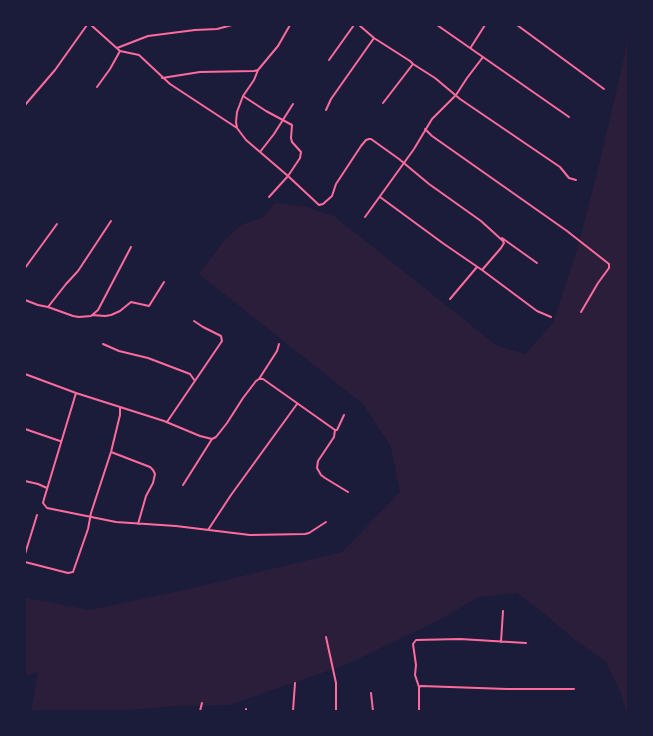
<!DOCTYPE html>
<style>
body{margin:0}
#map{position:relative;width:653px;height:736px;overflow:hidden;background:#1b1b3a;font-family:Mulish,sans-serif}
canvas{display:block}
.frame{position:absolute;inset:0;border:26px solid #1b1b3a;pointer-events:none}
</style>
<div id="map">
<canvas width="653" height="736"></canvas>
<div class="frame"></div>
</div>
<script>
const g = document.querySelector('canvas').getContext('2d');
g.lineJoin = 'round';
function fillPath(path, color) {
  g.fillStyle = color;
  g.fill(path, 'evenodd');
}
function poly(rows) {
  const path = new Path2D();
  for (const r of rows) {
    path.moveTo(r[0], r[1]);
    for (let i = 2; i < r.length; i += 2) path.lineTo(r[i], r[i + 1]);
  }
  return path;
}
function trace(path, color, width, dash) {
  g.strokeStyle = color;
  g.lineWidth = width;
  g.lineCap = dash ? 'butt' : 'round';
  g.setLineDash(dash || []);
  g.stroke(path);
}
const green = poly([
 [628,33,628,711,626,711,620,691,606,662,574,639,547,616,517,593,479,597,439,620,345,665,229,705,176,706,116,711,31,711,38,672,25,676,25,598,91,610,188,589,342,552,400,492,391,447,363,404,199,274,223,242,241,225,263,217,275,203,307,207,334,216,496,345,525,354,553,323,578,246,598,169,624,58]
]);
const minor = poly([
 [91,25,120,51,110,69,97,87],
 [290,25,278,46,258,70,254,80,243,96,266,111,292,125,291,138,292,142,301,152,300,158,288,176,319,205,323,204,332,196,336,184,361,146,366,140,369,139,371,139,399,159,429,184,481,221,503,241,504,243,501,248,482,270],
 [437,25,569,117],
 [517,25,604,89],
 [374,38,410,61,413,64,383,103],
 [471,47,485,25],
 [117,48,148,36,195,30,217,29,232,25,266,25],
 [120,51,139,55,170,84,237,128],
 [329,60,354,25],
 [413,64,435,78,460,99,560,167,569,178,576,180],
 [162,78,200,72,254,71,258,70],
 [243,96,237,112,236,122,237,128,246,140,260,152,274,134,293,104],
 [25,105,55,70,87,25],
 [326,110,331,99,374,38,359,25],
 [425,129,432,136,567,231,609,264,609,268,598,283,581,312],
 [260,152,288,176,269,197],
 [380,197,444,244,482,270,537,311,551,317],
 [365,217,414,149,432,119,456,95,467,78,483,57],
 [502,238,537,263],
 [25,268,57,224],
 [450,299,477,267],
 [25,300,38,305,48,307,73,316,79,317,91,316,98,310,131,247],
 [48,307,66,284,78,271,111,221],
 [92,315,105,316,111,315,120,311,131,302,149,306,164,282],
 [103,344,119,351,148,358,190,374,195,381],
 [25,374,76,393,164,421,200,436,212,439,216,437,227,423,243,398,256,381,259,379,263,379,335,430,337,430,344,415],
 [259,379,277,351,279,344],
 [76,393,44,499,43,503,47,508,116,522,176,526,250,535,305,534,309,533,326,522],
 [167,422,222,341,221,336,203,327,194,321],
 [25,429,60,441],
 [335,430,334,437,318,461,317,468,321,475,325,478,348,492],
 [111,452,150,467,153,470,155,474,153,483,146,496,138,524],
 [25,481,38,484,47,488],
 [183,485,212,439],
 [208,530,231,495,297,404],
 [25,554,37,515],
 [25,562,68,573,73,572,88,529,91,513,111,452,120,415,120,408],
 [326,637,336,683,336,711],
 [501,642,503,611],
 [419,687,421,686,507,689,574,689],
 [371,693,373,711],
 [200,711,202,703],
 [246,711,246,709],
 [293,711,295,683],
 [419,711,419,687,415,675,416,665,413,644,416,640,460,639,526,643]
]);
fillPath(green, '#2a1e3b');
trace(minor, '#ff6b9d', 2);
</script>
